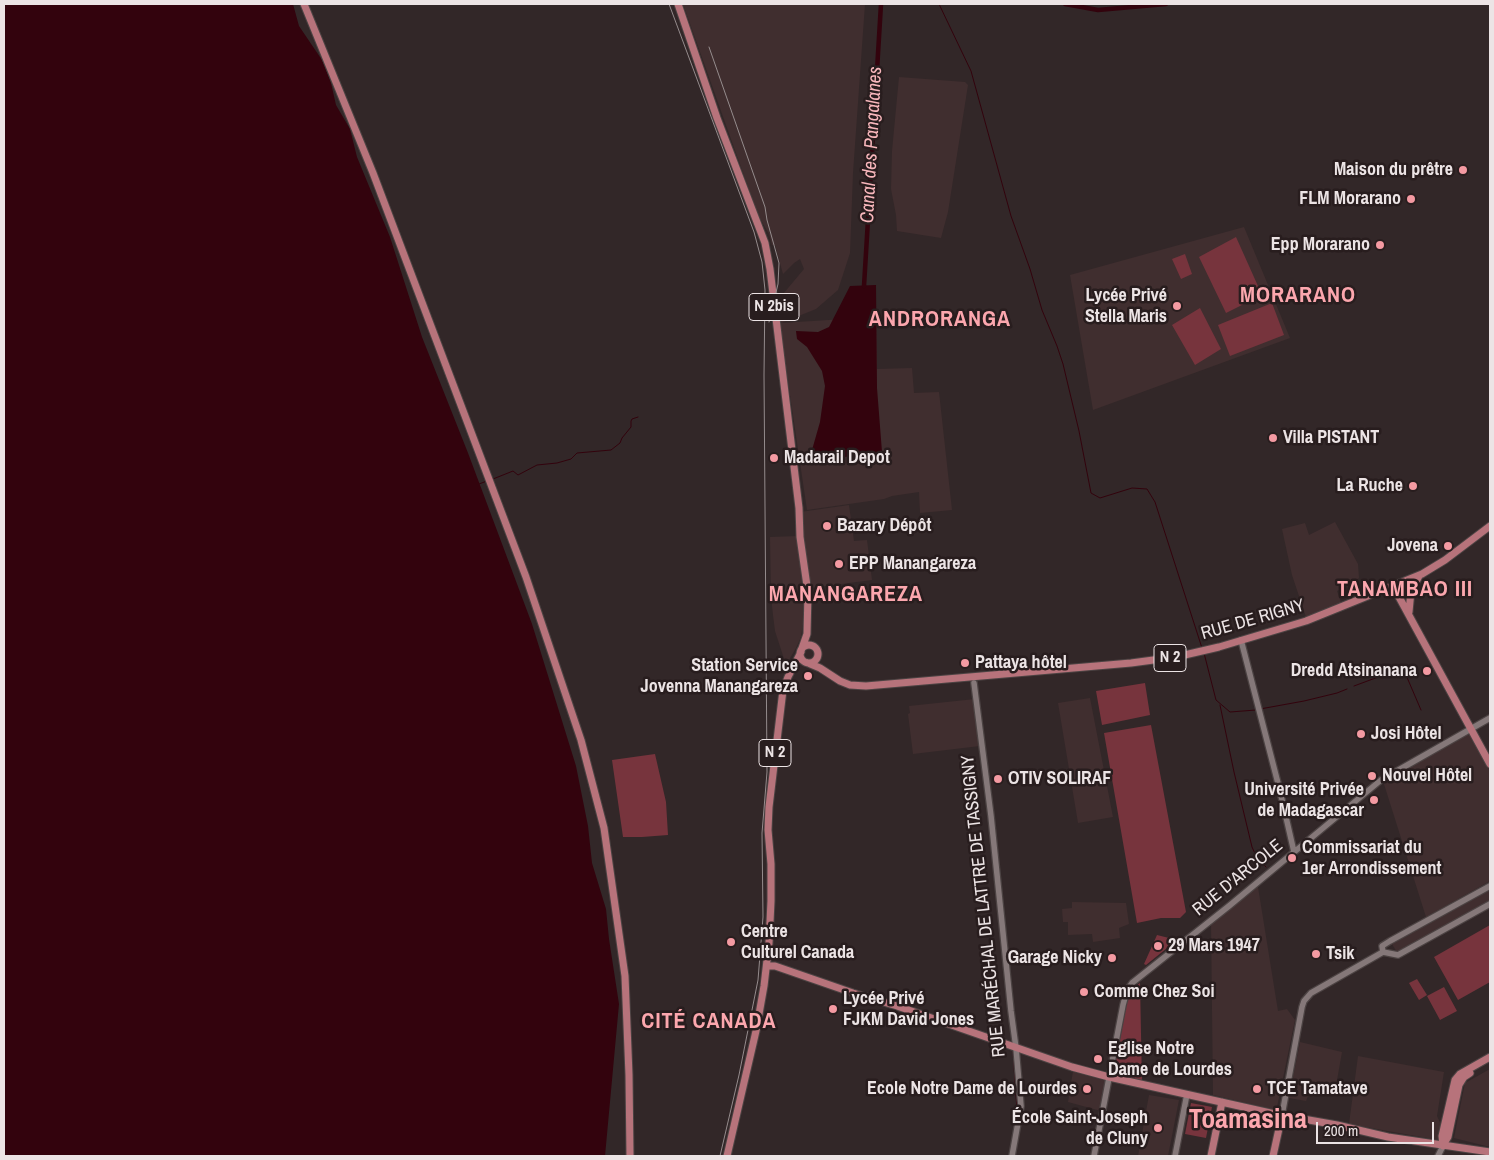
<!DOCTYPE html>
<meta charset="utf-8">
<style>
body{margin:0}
#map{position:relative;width:1494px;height:1160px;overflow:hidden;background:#322728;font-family:"Archivo Narrow",sans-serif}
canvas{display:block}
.frame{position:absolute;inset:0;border:5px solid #ece4e5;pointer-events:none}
.scale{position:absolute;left:1316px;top:1122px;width:118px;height:22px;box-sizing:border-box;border:2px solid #ece4e5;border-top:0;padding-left:6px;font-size:15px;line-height:18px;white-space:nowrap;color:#ece4e5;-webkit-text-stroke:4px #281d1e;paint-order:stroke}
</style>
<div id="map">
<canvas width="1494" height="1160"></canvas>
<div class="frame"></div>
<div class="scale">200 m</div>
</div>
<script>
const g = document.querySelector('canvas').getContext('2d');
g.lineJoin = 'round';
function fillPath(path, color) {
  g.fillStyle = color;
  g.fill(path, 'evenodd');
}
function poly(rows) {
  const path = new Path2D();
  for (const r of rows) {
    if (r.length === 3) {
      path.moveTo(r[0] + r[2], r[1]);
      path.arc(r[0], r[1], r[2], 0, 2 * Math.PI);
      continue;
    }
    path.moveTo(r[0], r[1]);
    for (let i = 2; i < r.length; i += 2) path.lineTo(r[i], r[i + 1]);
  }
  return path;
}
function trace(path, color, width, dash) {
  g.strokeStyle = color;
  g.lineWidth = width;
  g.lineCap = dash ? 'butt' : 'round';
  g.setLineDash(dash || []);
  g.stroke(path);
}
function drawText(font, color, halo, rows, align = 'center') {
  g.font = font + ' "Archivo Narrow",sans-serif';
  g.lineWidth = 5;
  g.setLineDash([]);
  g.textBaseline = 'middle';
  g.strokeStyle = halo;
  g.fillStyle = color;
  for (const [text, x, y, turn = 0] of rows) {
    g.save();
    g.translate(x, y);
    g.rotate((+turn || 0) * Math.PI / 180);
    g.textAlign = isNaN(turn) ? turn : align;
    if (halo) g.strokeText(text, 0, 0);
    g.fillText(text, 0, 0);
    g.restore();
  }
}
const built = poly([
 [683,4,865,4,853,173,850,253,838,290,816,309,781,323,876,317,877,369,912,368,914,393,939,392,952,510,920,513,919,492,892,496,884,499,807,510,777,307,778,300,804,269,800,259,794,263,783,274,775,245,772,245,769,234,758,215],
 [899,77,965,82,968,85,948,212,941,238,897,231,896,215,891,189,892,151],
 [1244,227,1290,338,1093,410,1070,275],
 [849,505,854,541,867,540,872,580,811,588,800,512],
 [1335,522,1358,564,1359,578,1348,586,1337,591,1342,605,1307,620,1292,575,1282,529,1305,523,1309,535],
 [798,536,805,605,804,617,801,637,796,648,786,665,775,631,773,615,771,596,770,537],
 [1090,698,1113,817,1078,823,1058,703],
 [975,699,980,746,913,754,908,714,910,713,909,706],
 [1472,731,1490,764,1490,881,1426,917,1383,781],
 [1255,887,1258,887,1278,1011,1287,1009,1295,1020,1277,1107,1272,1109,1213,1095,1211,923],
 [1490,890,1490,903,1398,954,1392,944],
 [1072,902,1126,903,1129,924,1119,928,1120,938,1093,942,1092,934,1068,935,1068,922,1063,922,1062,909,1072,908],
 [1300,1042,1342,1052,1336,1086,1324,1084,1310,1091,1306,1101,1289,1098],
 [1358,1056,1444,1072,1437,1116,1443,1129,1438,1140,1349,1124],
 [1074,1065,1106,1076,1101,1111,1068,1102],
 [1490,1069,1490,1147,1454,1138,1465,1083],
 [1149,1095,1179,1100,1168,1156,1138,1156]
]);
const green = poly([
 [1236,237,1262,295,1226,313,1199,257],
 [1185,254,1192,274,1181,279,1172,259],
 [1272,303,1284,335,1230,356,1218,325],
 [1200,308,1221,349,1195,365,1172,325],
 [1145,683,1150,715,1102,725,1096,691],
 [1151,725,1186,912,1180,918,1161,918,1137,923,1104,733],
 [655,754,666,802,668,835,642,837,623,837,612,760],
 [1490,925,1490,982,1458,1000,1434,957],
 [1157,935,1177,940,1146,965,1144,964],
 [1417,979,1427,995,1419,1000,1409,983],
 [1140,983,1142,1084,1113,1075,1128,997,1133,988],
 [1444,987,1457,1011,1440,1020,1427,996],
 [1191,1103,1212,1107,1206,1138,1185,1134]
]);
const water = poly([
 [4,4,293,4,299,26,322,60,331,83,336,105,350,129,357,157,390,237,422,337,468,453,532,624,576,766,588,826,592,863,606,909,609,939,619,1004,605,1156,4,1156],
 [876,285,877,388,882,452,822,460,812,450,820,422,825,386,822,371,807,347,797,339,796,331,818,332,829,327,850,286]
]);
const stream = poly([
 [939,4,971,71,1011,216,1030,269,1042,310,1057,346,1063,364,1079,431,1091,493,1100,498,1132,488,1147,489,1155,502,1202,648],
 [493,479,513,471,518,475,537,465,557,463,571,459,577,453,611,450,620,443,622,438,631,427,631,421,632,419,638,417],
 [479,484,487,481],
 [1204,653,1216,700,1230,712,1256,710],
 [1354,686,1389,673,1400,671,1406,675,1421,710],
 [1220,705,1234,772,1252,847,1257,858,1266,867],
 [1260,709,1304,701,1337,693,1347,689],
 [1013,1052,1017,1110,1014,1131]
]);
const canal = poly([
 [1065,4,1098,10,1166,4],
 [864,286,881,4]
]);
const minor = poly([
 [1241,640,1280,791,1294,852],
 [974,683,991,816,1011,1011,1016,1048,1021,1106,1012,1156],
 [1383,952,1382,946,1390,941,1490,886],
 [1282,1115,1302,1007,1304,1001,1311,993,1383,952,1398,955,1490,904],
 [1094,1156,1123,1005,1127,990,1132,983,1229,906,1381,780,1490,718],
 [1175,1156,1187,1094],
 [1438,1156,1443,1146]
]);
const major = poly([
 [304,4,373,173,526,577,581,740,604,828,625,976,629,1075,630,1156],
 [678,4,717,118,765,243,770,269,799,508,800,537,808,593,807,634,801,651],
 [1393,586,1490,764],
 [1409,612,1411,591,1419,576],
 [809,654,9],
 [808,663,820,668,840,681,850,685,866,686,1131,663,1176,657,1219,647,1306,621,1422,574,1445,560,1490,526],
 [767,966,775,966,853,993,897,1006,1072,1067,1109,1077,1275,1114,1337,1125,1388,1137,1490,1152],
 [1443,1145,1448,1137,1459,1085,1464,1077,1470,1073],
 [1443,1146,1442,1136,1455,1080,1460,1074,1490,1057],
 [727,1156,756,1031,764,986,769,943,771,901,771,864,768,830,769,807,783,690,788,677,801,652],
 [1211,1156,1222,1102],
 [1273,1156,1282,1115]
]);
const rail = poly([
 [669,4,754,232,762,262,765,290,764,375,767,772,762,833,763,917,758,980,739,1075,720,1156],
 [709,47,765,207,767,220,779,263,778,284,769,322]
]);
const markers = [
 [1463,170,5,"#f49aa2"],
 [1411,199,5,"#f49aa2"],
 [1380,245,5,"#f49aa2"],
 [1177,306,5,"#f49aa2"],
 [1273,438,5,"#f49aa2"],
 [774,458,5,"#f49aa2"],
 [1413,486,5,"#f49aa2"],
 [827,526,5,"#f49aa2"],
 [1448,546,5,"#f49aa2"],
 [839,564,5,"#f49aa2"],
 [965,663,5,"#f49aa2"],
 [1427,671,5,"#f49aa2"],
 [808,676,5,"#f49aa2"],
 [1361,734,5,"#f49aa2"],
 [1372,776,5,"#f49aa2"],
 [998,779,5,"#f49aa2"],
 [1374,800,5,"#f49aa2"],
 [1292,858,5,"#f49aa2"],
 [731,942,5,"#f49aa2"],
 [1158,946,5,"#f49aa2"],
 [1316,954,5,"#f49aa2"],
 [1112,958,5,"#f49aa2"],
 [1084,992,5,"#f49aa2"],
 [833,1009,5,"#f49aa2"],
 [1098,1059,5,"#f49aa2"],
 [1087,1089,5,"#f49aa2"],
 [1257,1089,5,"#f49aa2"],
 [1158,1128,5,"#f49aa2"]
];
const shields = [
 [774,307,50],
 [1170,658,32],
 [775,753,32]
];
const shieldNames = [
 ["N 2bis",774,307],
 ["N 2",1170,658],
 ["N 2",775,753]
];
const poiNames = [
 ["Maison du prêtre",1453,170,"right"],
 ["FLM Morarano",1401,199,"right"],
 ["Epp Morarano",1370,245,"right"],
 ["Lycée Privé",1167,296,"right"],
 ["Stella Maris",1167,317,"right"],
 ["Villa PISTANT",1283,438],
 ["Madarail Depot",784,458],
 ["La Ruche",1403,486,"right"],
 ["Bazary Dépôt",837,526],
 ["Jovena",1438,546,"right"],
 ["EPP Manangareza",849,564],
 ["Pattaya hôtel",975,663],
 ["Station Service",798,666,"right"],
 ["Jovenna Manangareza",798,687,"right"],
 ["Dredd Atsinanana",1417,671,"right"],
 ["Josi Hôtel",1371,734],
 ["Nouvel Hôtel",1382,776],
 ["OTIV SOLIRAF",1008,779],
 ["Université Privée",1364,790,"right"],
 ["de Madagascar",1364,811,"right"],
 ["Commissariat du",1302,848],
 ["1er Arrondissement",1302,869],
 ["Centre",741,932],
 ["Culturel Canada",741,953],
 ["29 Mars 1947",1168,946],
 ["Tsik",1326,954],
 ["Garage Nicky",1102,958,"right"],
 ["Comme Chez Soi",1094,992],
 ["Lycée Privé",843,999],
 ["FJKM David Jones",843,1020],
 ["Eglise Notre",1108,1049],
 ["Dame de Lourdes",1108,1070],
 ["Ecole Notre Dame de Lourdes",1077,1089,"right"],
 ["TCE Tamatave",1267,1089],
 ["École Saint-Joseph",1148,1118,"right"],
 ["de Cluny",1148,1139,"right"]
];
const streetNames = [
 ["RUE DE RIGNY",1253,620,-16],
 ["RUE D'ARCOLE",1238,878,-39],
 ["RUE MARÉCHAL DE LATTRE DE TASSIGNY",984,906,-96]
];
const waterNames = [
 ["Canal des Pangalanes",872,145,-87]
];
const districtNames = [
 ["MORARANO",1298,296],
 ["ANDRORANGA",940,320],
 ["TANAMBAO III",1405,590],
 ["MANANGAREZA",846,595],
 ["CITÉ CANADA",709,1022]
];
const townNames = [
 ["Toamasina",1248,1120]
];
fillPath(built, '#402e2f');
fillPath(green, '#77343d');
fillPath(water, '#33030d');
trace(stream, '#33030d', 1);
trace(canal, '#33030d', 4.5);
trace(minor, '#4c4343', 8);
trace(major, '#4c4343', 9);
trace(minor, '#857879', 5.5);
trace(major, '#b7737b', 7);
trace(rail, '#958c8d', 1);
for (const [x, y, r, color] of markers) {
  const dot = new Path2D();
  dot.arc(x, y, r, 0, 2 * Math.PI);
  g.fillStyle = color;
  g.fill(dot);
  trace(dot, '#281d1e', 2);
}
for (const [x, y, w] of shields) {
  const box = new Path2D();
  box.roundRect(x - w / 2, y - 13.5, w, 27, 4);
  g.fillStyle = '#281d1e';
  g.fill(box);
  trace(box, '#ece4e5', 1);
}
drawText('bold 16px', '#ece4e5', null, shieldNames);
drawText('bold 18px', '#ece4e5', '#281d1e', poiNames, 'left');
drawText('18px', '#ece4e5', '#281d1e', streetNames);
drawText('italic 19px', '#f8b7bc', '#281d1e', waterNames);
g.letterSpacing = '1px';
drawText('bold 22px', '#fca7ae', '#281d1e', districtNames);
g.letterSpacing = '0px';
drawText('bold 28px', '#fca7ae', '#281d1e', townNames);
</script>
